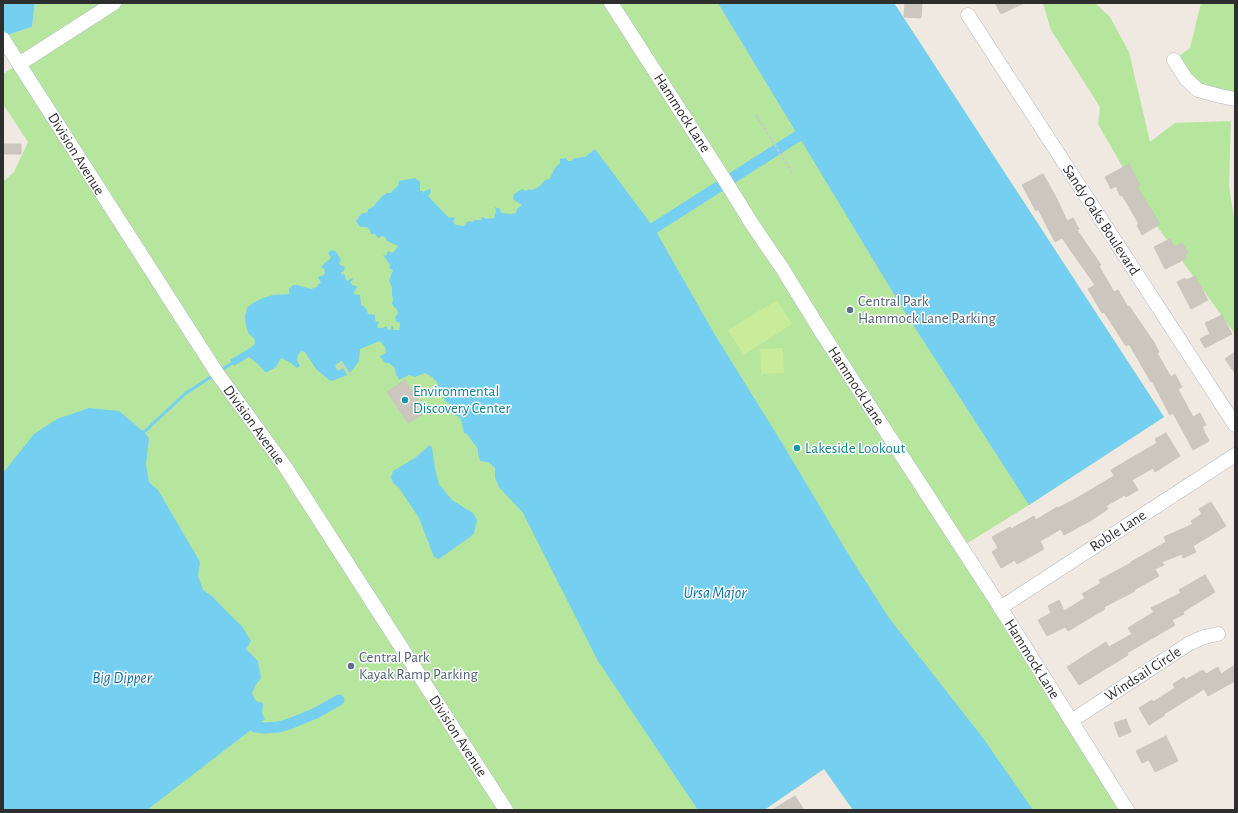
<!DOCTYPE html>
<style>
body{margin:0}
#map{position:relative;width:1238px;height:813px;overflow:hidden;background:#efe9e1;font-family:"Alegreya Sans",sans-serif}
canvas{display:block}
.frame{position:absolute;inset:0;border:4px solid #2e2e2e;pointer-events:none}
</style>
<div id="map">
<canvas width="1238" height="813"></canvas>
<div class="frame"></div>
</div>
<script>
const g = document.querySelector('canvas').getContext('2d');
g.lineJoin = 'round';
function fillPath(path, color) {
  g.fillStyle = color;
  g.fill(path, 'evenodd');
}
function poly(rows) {
  const path = new Path2D();
  for (const r of rows) {
    path.moveTo(r[0], r[1]);
    for (let i = 2; i < r.length; i += 2) path.lineTo(r[i], r[i + 1]);
  }
  return path;
}
function trace(path, color, width, dash) {
  g.strokeStyle = color;
  g.lineWidth = width;
  g.lineCap = dash ? 'butt' : 'round';
  g.setLineDash(dash || []);
  g.stroke(path);
}
function drawText(font, color, halo, rows, align = 'center') {
  g.font = font + ' "Alegreya Sans",sans-serif';
  g.lineWidth = 3;
  g.setLineDash([]);
  g.textBaseline = 'middle';
  g.strokeStyle = halo;
  g.fillStyle = color;
  for (const [text, x, y, turn = 0] of rows) {
    g.save();
    g.translate(x, y);
    g.rotate((+turn || 0) * Math.PI / 180);
    g.textAlign = isNaN(turn) ? turn : align;
    if (halo) g.strokeText(text, 0, 0);
    g.fillText(text, 0, 0);
    g.restore();
  }
}
const green = poly([
 [35,3,104,3,21,56,7,35,32,27],
 [113,3,894,3,1164,417,1029,505,961,547,1127,810,853,810,824,769,764,810,3,810,3,182,14,172,28,142,3,104,3,74],
 [1043,3,1095,3,1110,17,1129,52,1150,142,1175,123,1231,121,1229,186,1235,224,1235,334,1154,222,1098,124,1100,107,1051,30],
 [1201,3,1235,3,1235,99,1198,90,1174,60,1190,48]
]);
const pitch = poly([
 [777,300,792,324,744,355,728,330],
 [783,348,784,373,761,374,760,349]
]);
const water = poly([
 [3,3,35,3,32,27,7,35,3,29],
 [718,3,894,3,1164,417,1029,505,903,309],
 [595,149,654,228,715,335,782,443,847,552,889,618,983,738,1033,810,853,810,824,769,764,810,698,810,598,661,523,513,499,487,495,478,495,468,488,462,480,461,478,453,478,449,467,434,464,433,461,420,459,417,455,415,455,412,450,404,445,401,442,390,438,387,437,382,432,377,425,373,415,377,409,375,399,380,398,379,398,377,396,375,395,368,389,363,385,363,380,356,386,353,385,347,380,341,360,349,359,361,350,373,342,361,335,365,338,371,343,368,347,375,332,381,329,380,316,369,305,352,301,351,298,355,297,360,300,366,297,368,291,363,281,358,276,367,267,372,265,372,258,364,249,357,234,366,230,360,250,348,255,344,254,338,249,334,246,326,245,316,247,308,253,303,263,298,273,295,289,294,289,289,293,285,297,285,311,289,317,287,318,284,321,283,318,277,324,275,325,272,324,269,321,267,326,262,330,259,331,257,328,253,332,250,335,251,339,256,341,260,339,263,340,265,345,267,343,272,341,272,341,274,345,275,345,278,347,281,352,278,353,280,350,282,352,284,352,285,356,286,357,287,353,294,360,295,361,305,366,308,368,314,375,315,375,319,376,322,379,321,379,323,377,325,378,328,383,328,386,326,388,330,391,330,391,326,393,326,394,330,399,330,400,325,399,322,396,322,395,317,398,314,397,309,395,308,392,304,393,299,392,295,392,287,389,281,393,270,389,268,390,265,383,255,386,256,388,251,393,253,398,246,387,241,385,237,382,236,378,238,375,234,371,234,370,230,367,227,360,227,356,221,361,214,368,212,368,209,373,207,382,196,387,193,391,193,393,190,398,186,399,181,415,178,420,182,420,191,423,191,423,193,426,190,430,189,431,192,428,196,449,218,452,217,455,218,453,222,456,225,464,226,468,221,473,222,475,220,481,220,482,217,487,219,489,218,492,219,495,217,495,214,496,212,495,207,500,209,501,213,510,214,516,213,517,209,522,205,514,200,513,198,514,194,522,189,526,191,529,189,532,190,537,188,541,185,545,180,549,179,551,176,555,168,560,163,560,159,566,158,568,161,571,161,575,158,585,157],
 [89,408,119,411,144,432,149,438,146,464,149,482,158,490,200,562,198,576,203,590,213,597,233,618,241,625,251,641,246,649,258,661,261,678,255,686,252,694,256,701,263,703,262,713,265,719,147,810,3,810,3,473,34,434,57,419],
 [430,445,432,447,435,469,439,484,452,500,473,513,477,520,474,533,470,537,439,559,434,557,419,518,399,488,393,483,391,477,393,471,415,458]
]);
const stream = poly([
 [220,371,232,363],
 [144,432,186,393,214,375]
]);
const canal = poly([
 [654,228,798,136],
 [255,727,265,728,279,727,292,723,316,713,339,700]
]);
const building = poly([
 [905,3,922,3,921,18,904,17,905,3],
 [995,3,1024,3,1001,14,995,3],
 [3,144,21,144,21,154,3,154,3,144],
 [1129,164,1140,186,1137,187,1160,224,1142,235,1137,225,1139,224,1122,195,1120,196,1116,186,1111,189,1105,177,1129,164],
 [1043,174,1057,199,1067,221,1073,218,1079,229,1077,230,1101,265,1099,266,1114,292,1118,290,1128,307,1129,306,1153,341,1159,352,1157,353,1171,377,1175,374,1182,387,1178,389,1193,417,1200,413,1206,425,1202,427,1209,441,1193,450,1173,413,1170,415,1152,381,1151,382,1129,344,1126,346,1104,312,1102,313,1088,289,1095,285,1062,238,1055,242,1038,209,1036,211,1022,185,1043,174],
 [1170,239,1174,247,1182,243,1188,253,1185,254,1187,258,1165,269,1154,247,1170,239],
 [1195,276,1208,300,1191,309,1177,282,1185,278,1186,280,1195,276],
 [1222,315,1232,334,1205,348,1200,339,1210,334,1205,323,1222,315],
 [1235,352,1235,373,1225,359,1235,352],
 [405,380,426,412,408,423,387,392,405,380],
 [1166,433,1180,456,1155,472,1153,468,1132,480,1138,490,1126,497,1125,495,1106,506,1108,509,1090,521,1064,535,1061,529,1040,541,1044,549,1017,564,1015,560,1001,568,992,552,998,548,992,537,1010,527,1011,529,1034,516,1036,520,1057,507,1058,508,1077,498,1114,476,1111,470,1157,443,1155,439,1166,433],
 [1211,502,1226,526,1193,546,1196,552,1183,558,1182,554,1162,562,1164,565,1155,569,1159,576,1134,590,1135,591,1104,607,1105,609,1068,631,1065,627,1047,636,1038,620,1051,613,1048,606,1059,600,1064,611,1085,598,1082,594,1101,583,1099,580,1131,563,1131,562,1166,542,1164,537,1193,524,1191,521,1202,514,1199,509,1211,502],
 [1205,575,1215,592,1183,612,1184,614,1172,620,1175,625,1127,653,1128,655,1079,685,1067,667,1106,642,1109,647,1132,634,1128,628,1154,612,1151,608,1181,593,1179,590,1205,575],
 [1235,665,1235,681,1208,696,1204,689,1164,714,1165,715,1149,725,1139,708,1152,700,1153,702,1175,688,1173,684,1184,677,1185,680,1203,670,1206,674,1218,667,1221,674,1235,665],
 [1126,719,1131,732,1119,737,1114,723,1126,719],
 [1166,736,1178,761,1155,772,1149,760,1142,763,1136,751,1166,736],
 [795,796,804,810,772,810,795,796]
]);
const path = poly([
 [756,115,793,174],
 [336,368,342,364,350,374]
]);
const minor = poly([
 [611,3,726,182,752,224,782,268,822,333,995,599,1127,810],
 [968,15,1235,425],
 [3,39,217,373,286,468,506,810],
 [1174,60,1186,79,1198,90,1220,96,1235,99],
 [19,64,114,3],
 [1000,608,1235,455],
 [1071,721,1190,643,1204,637,1218,634]
]);
const markers = [
 [850,310,4,"#5c6f8a"],
 [405,400,4,"#0f9aa8"],
 [797,448,4,"#0f9aa8"],
 [351,666,4,"#5c6f8a"]
];
const streetNames = [
 ["Hammock Lane",682,113,57],
 ["Division Avenue",76,154,58],
 ["Sandy Oaks Boulevard",1101,220,57],
 ["Hammock Lane",856,386,57],
 ["Division Avenue",254,425,54],
 ["Roble Lane",1118,531,-33],
 ["Hammock Lane",1032,659,58],
 ["Windsail Circle",1143,674,-33],
 ["Division Avenue",458,736,57]
];
const serviceNames = [
 ["Central Park",858,301],
 ["Hammock Lane Parking",858,318],
 ["Central Park",359,657],
 ["Kayak Ramp Parking",359,674]
];
const cultureNames = [
 ["Environmental",413,391],
 ["Discovery Center",413,408],
 ["Lakeside Lookout",805,448]
];
const waterNames = [
 ["Ursa Major",715,593],
 ["Big Dipper",122,678]
];
fillPath(green, '#b6e59e');
fillPath(pitch, '#c9ec9a');
fillPath(water, '#75cff0');
trace(stream, '#75cff0', 3);
trace(canal, '#75cff0', 11);
fillPath(building, '#cbc7bf');
trace(building, '#cbc5ba', 1);
trace(minor, '#b4b7c1', 15);
trace(path, '#c9c9c9', 2, [3, 2]);
trace(minor, '#fff', 14);
for (const [x, y, r, color] of markers) {
  const dot = new Path2D();
  dot.arc(x, y, r, 0, 2 * Math.PI);
  g.fillStyle = color;
  g.fill(dot);
  trace(dot, '#fff', 1.5);
}
drawText('15px', '#2e2e2e', '#fff', streetNames);
drawText('15px', '#4e5e75', '#fff', serviceNames, 'left');
drawText('15px', '#0d838f', '#fff', cultureNames, 'left');
drawText('italic 16px', '#0d6fa3', '#fff', waterNames);
</script>
